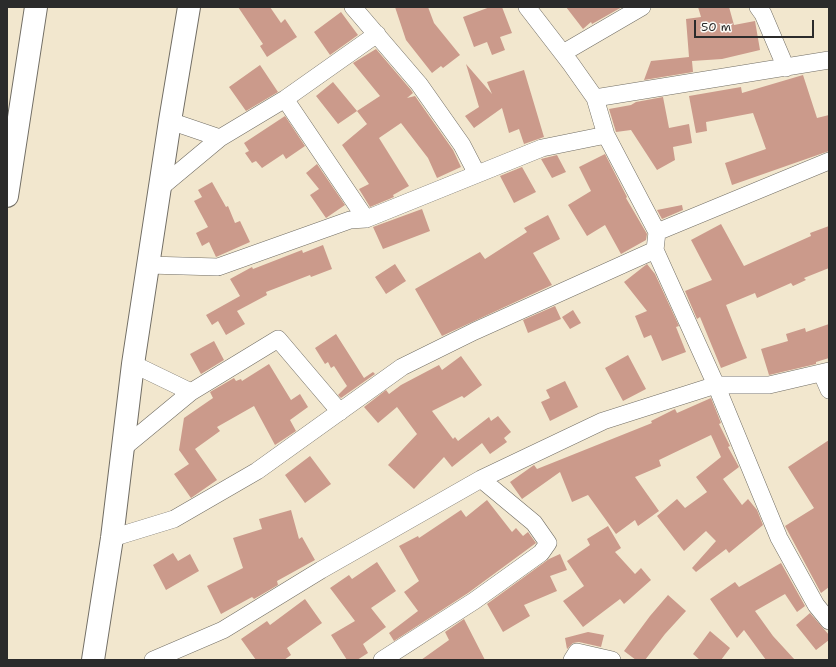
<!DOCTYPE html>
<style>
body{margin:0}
#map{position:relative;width:836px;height:667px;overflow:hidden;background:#f2e7ce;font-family:"Shantell Sans",sans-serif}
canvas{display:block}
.frame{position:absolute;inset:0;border:8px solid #2b2b2b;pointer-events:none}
.scale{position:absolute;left:694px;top:20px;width:120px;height:18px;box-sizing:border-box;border:2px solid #2b2b2b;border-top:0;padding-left:5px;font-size:12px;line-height:14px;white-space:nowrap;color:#2b2b2b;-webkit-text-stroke:3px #fdfcf7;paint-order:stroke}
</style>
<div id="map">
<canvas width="836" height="667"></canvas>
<div class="frame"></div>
<div class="scale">50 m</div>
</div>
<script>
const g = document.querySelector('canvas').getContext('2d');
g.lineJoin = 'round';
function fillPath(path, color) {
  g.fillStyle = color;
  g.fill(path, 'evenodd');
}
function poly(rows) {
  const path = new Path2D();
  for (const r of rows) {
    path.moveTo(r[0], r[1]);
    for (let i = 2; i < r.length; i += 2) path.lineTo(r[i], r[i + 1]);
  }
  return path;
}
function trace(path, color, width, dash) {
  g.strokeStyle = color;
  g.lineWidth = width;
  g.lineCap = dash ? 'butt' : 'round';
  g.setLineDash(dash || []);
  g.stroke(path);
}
const building = poly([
 [238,7,270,7,281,23,285,19,297,37,267,57,260,46,263,44],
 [395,7,428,7,434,23,460,55,443,68,441,66,432,73,406,40],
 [490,7,502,7,512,33,500,37,505,50,492,55,487,42,474,47,463,17],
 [566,7,622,7,592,24,591,22,583,29],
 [698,7,729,7,734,25,755,21,760,50,722,59,692,61,693,72,644,80,651,61,689,57,686,19,701,17],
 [341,12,358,35,330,55,314,32],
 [376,49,411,90,413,93,407,98,415,96,453,150,461,167,437,178,428,158,401,123,379,138,409,186,393,195,394,197,370,207,359,189,369,184,342,145,367,124,357,111,380,96,353,63],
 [466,64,492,94,487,82,524,70,544,137,524,144,519,129,509,133,502,108,474,128,465,116,479,107],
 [260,65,278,92,246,111,229,87],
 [803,75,817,118,829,115,829,151,732,185,725,163,766,149,753,113,706,122,707,131,696,133,689,96,741,87,742,93],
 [333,82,357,111,338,124,316,96],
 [663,97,669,128,689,124,692,143,673,147,675,160,657,170,631,130,616,132,609,109,631,105,636,102],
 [285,116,305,146,286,159,283,154,262,168,256,161,252,163,245,153,249,151,244,143],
 [605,154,627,197,626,198,647,234,646,240,621,254,605,225,587,236,568,205,591,191,579,167],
 [557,155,566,172,552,178,541,159],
 [317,164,345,205,326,218,310,195,319,189,306,173],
 [522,167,536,192,514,203,500,176],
 [212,182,226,207,228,206,235,223,240,221,250,242,216,257,209,242,202,246,196,233,208,227,194,201,202,197,198,190],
 [682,205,683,210,662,219,657,210],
 [422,209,430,231,383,249,373,227],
 [548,215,560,239,533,253,552,285,442,336,415,289,480,252,485,259,527,232,524,228],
 [721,224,744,266,811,236,810,233,829,226,829,268,804,278,806,280,793,286,791,283,757,298,755,293,726,305,747,358,721,368,700,317,697,319,685,291,712,280,691,240],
 [323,245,332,269,311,277,310,275,266,292,267,295,237,311,245,324,226,335,218,321,212,325,206,315,240,296,230,279,252,267,253,269,302,250,303,253],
 [395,264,406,281,386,294,375,277],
 [647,264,655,274,679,326,676,327,686,352,662,361,651,335,644,338,635,316,647,311,624,282],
 [555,306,561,319,528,333,523,320],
 [573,310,581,323,570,329,562,317],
 [829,324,829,358,816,362,816,364,769,375,761,349,788,341,786,334,805,328,806,332],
 [336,334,364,378,373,372,375,374,341,398,338,395,347,386,334,366,331,368,328,362,325,364,315,348],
 [214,341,224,360,201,374,190,354],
 [628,355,646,389,623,401,605,368],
 [461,356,482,385,464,398,462,396,432,411,453,439,455,437,458,441,489,417,491,421,498,416,511,432,504,438,507,442,490,454,482,443,452,467,444,457,414,489,388,465,417,434,397,407,378,423,364,407,386,390,389,394,401,385,439,365,442,370],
 [269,364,291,400,300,394,308,407,290,420,296,431,275,445,254,406,217,427,220,431,195,449,217,480,191,498,174,474,189,464,179,450,184,418,213,398,210,392,234,378,236,381,241,379,242,381],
 [565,381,578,407,550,421,541,402,550,398,546,390],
 [711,398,721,423,719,424,730,446,728,447,739,467,723,479,742,505,748,499,757,510,763,525,729,553,726,549,696,572,692,568,716,541,706,531,684,551,657,516,677,499,685,508,707,492,696,477,721,457,711,435,659,460,661,466,635,477,659,511,638,526,635,520,616,534,588,495,572,502,560,472,522,499,510,482,534,465,537,469,652,423,651,421,675,409,677,413],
 [829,440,829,587,821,593,785,526,814,508,788,467],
 [310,456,331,484,305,503,285,475],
 [487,500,512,532,516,528,523,536,528,532,536,543,468,593,394,641,389,633,418,611,404,592,419,581,399,546,418,536,419,538,461,510,466,517],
 [291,510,299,539,302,537,315,560,277,581,278,585,254,599,252,597,221,614,207,586,243,568,233,538,262,529,259,519],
 [608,526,621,548,615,552,635,574,641,568,651,580,624,604,620,599,583,627,563,601,584,586,567,561,590,545,587,539],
 [173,553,178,561,190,554,199,571,166,590,153,565],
 [560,554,567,570,550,576,557,591,524,605,530,616,503,632,487,604,549,559],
 [377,562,396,591,371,608,386,627,363,644,368,653,357,660,347,660,331,635,355,621,330,588,349,575,352,579],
 [781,563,805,606,797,612,785,594,755,611,773,636,795,660,766,660,744,630,737,638,710,599,735,582,739,587],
 [668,595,686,611,665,634,645,660,636,660,624,651,650,616],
 [305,599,322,623,287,648,291,655,284,660,256,660,241,639,267,621,270,625],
 [810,613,829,635,829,640,816,650,796,625],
 [464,619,485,660,421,660,449,640,445,632],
 [710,631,730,648,721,660,700,660,693,654],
 [588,632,604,635,601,647,579,642,573,643,567,649,565,638]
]);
const street = poly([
 [353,7,419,84,462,145,477,174],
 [527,7,571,64,595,98,606,135,657,232,655,250,716,385,779,538,816,605,829,621],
 [758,7,763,14,786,68],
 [563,53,642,7],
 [595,98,829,60],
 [285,99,366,219],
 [170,121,220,138],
 [160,188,220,138,285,99,377,34],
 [657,232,829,161],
 [148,265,218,267,350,220,366,219,542,148,606,135],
 [133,364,191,392],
 [822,374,829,390],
 [122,449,191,392,278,339,340,412],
 [112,538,174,519,257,471,402,367,475,331,655,250],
 [153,660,223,630,321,570,481,479,603,421,716,385,769,385,829,371],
 [382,660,474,601,541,553,548,543,534,523,481,479],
 [572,660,577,652,612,660]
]);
const secondary = poly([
 [93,660,112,538,133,364,170,121,189,7]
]);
const highway = poly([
 [7,196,36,7]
]);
fillPath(building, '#cb9a8b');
trace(street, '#716d64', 18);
trace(secondary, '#716d64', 24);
trace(highway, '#716d64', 24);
trace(street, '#fff', 17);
trace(secondary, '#fff', 22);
trace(highway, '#fff', 22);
</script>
